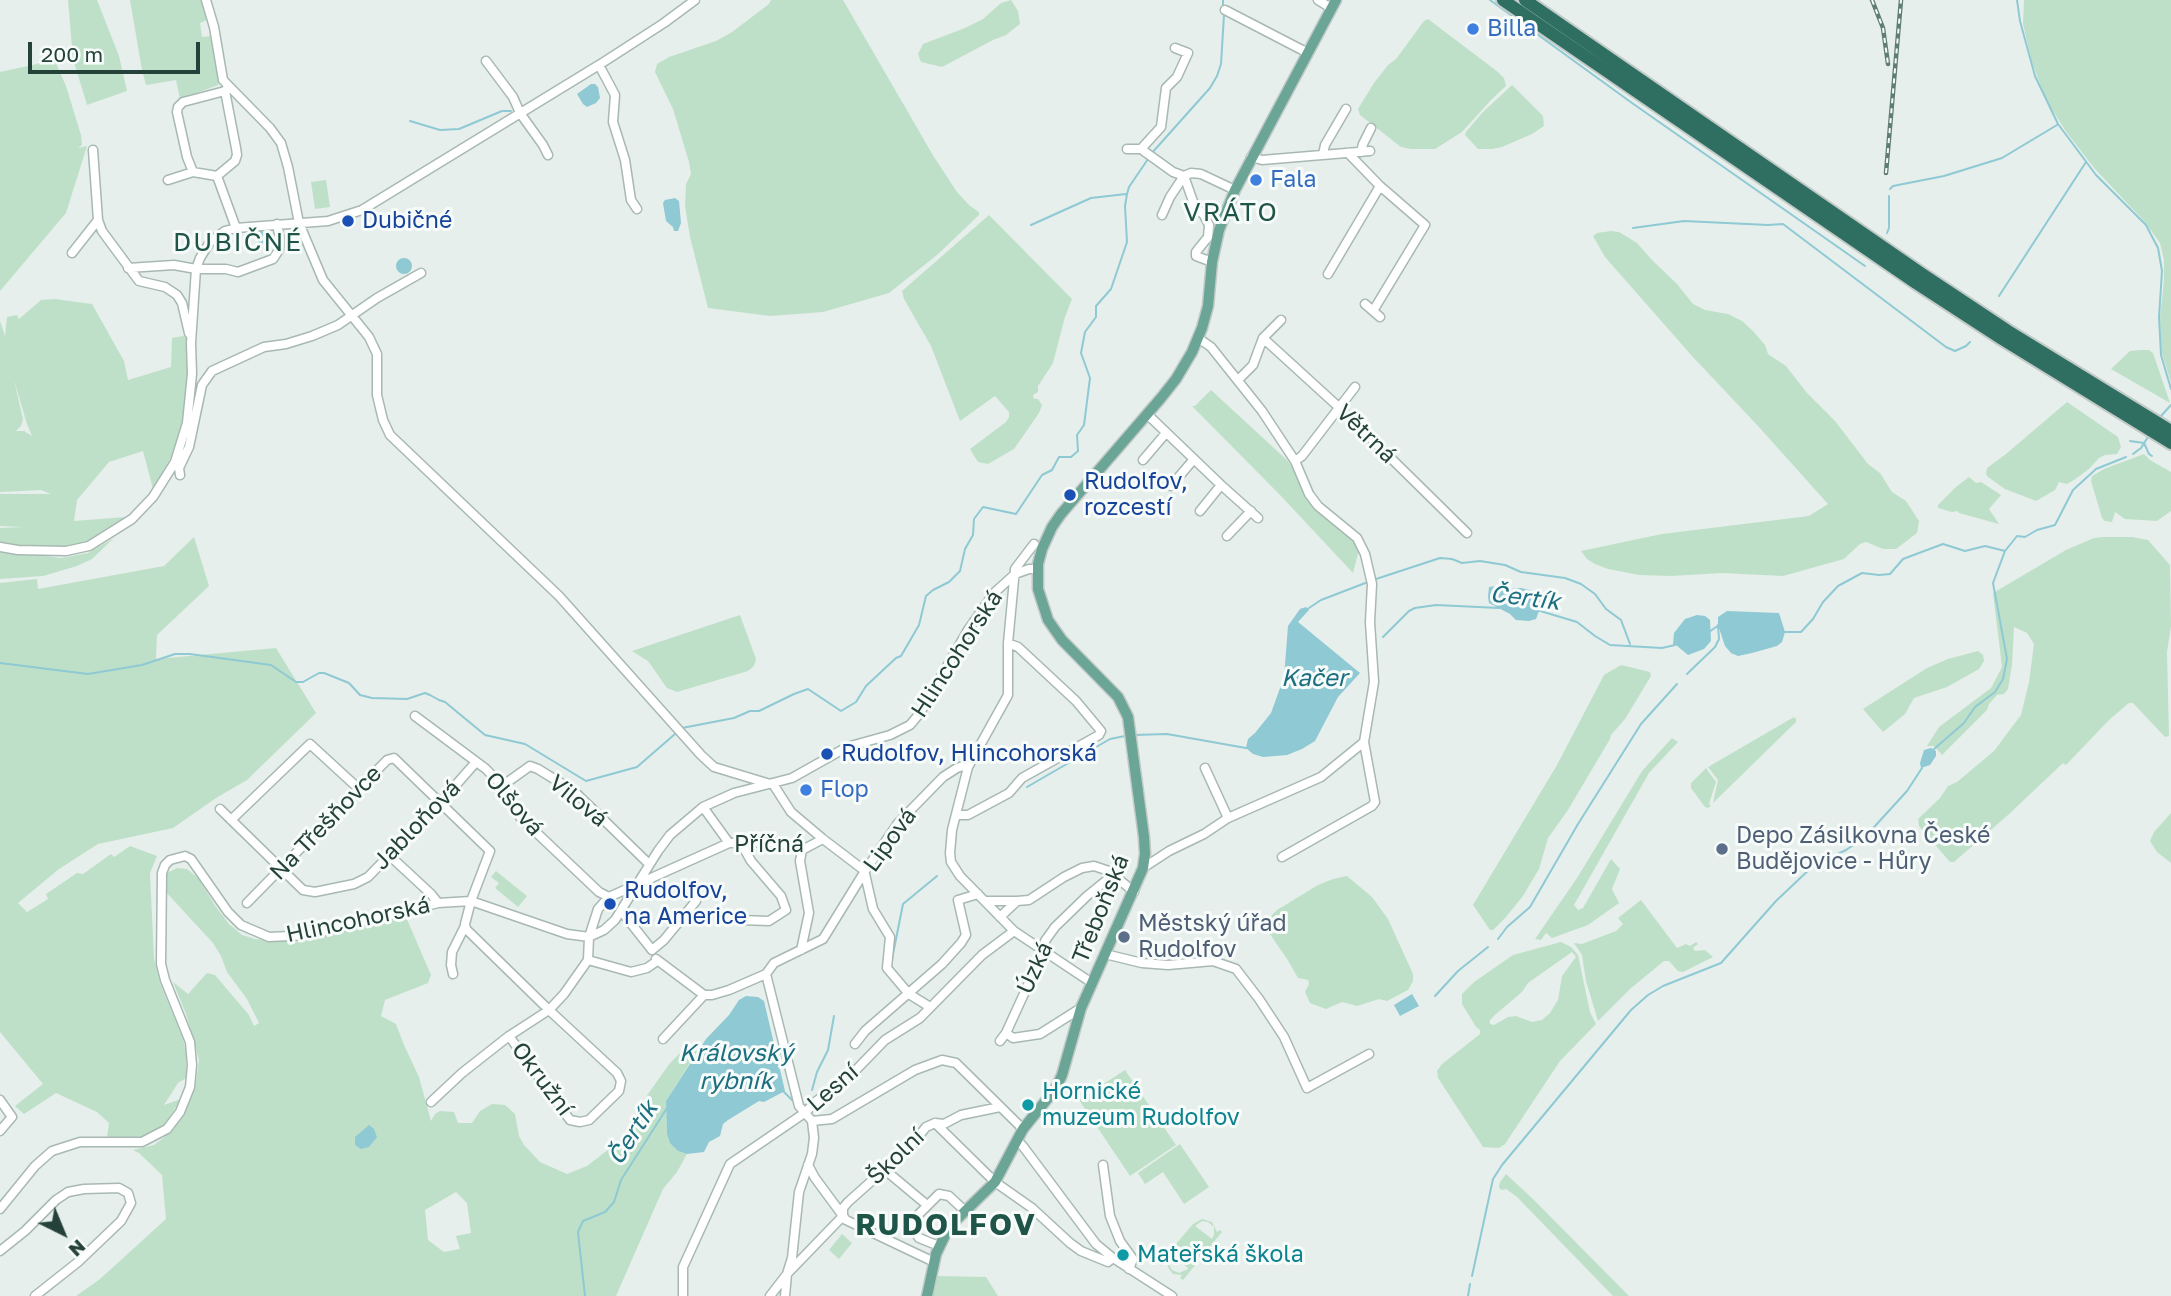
<!DOCTYPE html>
<meta charset="utf-8">
<style>
body{margin:0}
#map{position:relative;width:2171px;height:1296px;overflow:hidden;background:#e6efeb;font-family:"Golos Text",sans-serif}
canvas{display:block}
.north{position:absolute;left:28px;top:1198px;width:70px;height:70px;-webkit-text-stroke:5px #f7fbf9;paint-order:stroke;rotate:137deg;font-size:19px;font-weight:700;line-height:28px;text-align:center;color:#24423a}
.north::after{content:'';display:block;margin:auto;width:24px;height:32px;background:#24423a;clip-path:polygon(50% 0,100% 100%,50% 72%,0 100%)}
.scale{position:absolute;left:28px;top:42px;width:172px;height:32px;box-sizing:border-box;border:4px solid #24423a;border-top:0;padding-left:9px;font-size:21px;line-height:24px;white-space:nowrap;color:#24423a;-webkit-text-stroke:5px #f7fbf9;paint-order:stroke}
</style>
<div id="map">
<canvas width="2171" height="1296"></canvas>
<div class="north">N</div>
<div class="scale">200 m</div>
</div>
<script>
const g = document.querySelector('canvas').getContext('2d');
g.lineJoin = 'round';
function fillPath(path, color) {
  g.fillStyle = color;
  g.fill(path, 'evenodd');
}
function poly(rows) {
  const path = new Path2D();
  for (const r of rows) {
    if (r.length === 3) {
      path.moveTo(r[0] + r[2], r[1]);
      path.arc(r[0], r[1], r[2], 0, 2 * Math.PI);
      continue;
    }
    path.moveTo(r[0], r[1]);
    for (let i = 2; i < r.length; i += 2) path.lineTo(r[i], r[i + 1]);
  }
  return path;
}
function trace(path, color, width, dash) {
  g.strokeStyle = color;
  g.lineWidth = width;
  g.lineCap = dash ? 'butt' : 'round';
  g.setLineDash(dash || []);
  g.stroke(path);
}
function drawText(font, color, halo, rows, align = 'center') {
  g.font = font + ' "Golos Text",sans-serif';
  g.lineWidth = 6;
  g.setLineDash([]);
  g.textBaseline = 'middle';
  g.strokeStyle = halo;
  g.fillStyle = color;
  for (const [text, x, y, turn = 0] of rows) {
    g.save();
    g.translate(x, y);
    g.rotate((+turn || 0) * Math.PI / 180);
    g.textAlign = isNaN(turn) ? turn : align;
    if (halo) g.strokeText(text, 0, 0);
    g.fillText(text, 0, 0);
    g.restore();
  }
}
const green = poly([
 [68,0,97,0,119,56,127,91,87,105,73,59],
 [130,0,202,0,207,20,200,23,202,37,210,36,219,77,218,85,180,99,176,80,146,85,142,70],
 [771,0,843,0,934,157,957,192,970,206,979,212,979,215,937,255,889,293,823,312,770,316,708,308,690,237,685,206,686,184,691,174,689,162,673,109,655,72,657,64,669,57,716,41,732,32,769,4],
 [1011,0,1018,11,1020,24,1006,35,993,40,942,67,921,62,918,54,923,44,965,28,983,19,1001,3],
 [2024,0,2171,0,2171,383,2161,350,2160,318,2164,280,2164,260,2160,243,2144,221,2095,169,2067,133,2046,100,2032,62,2023,24],
 [1428,19,1498,72,1504,78,1506,86,1491,100,1462,132,1435,149,1411,149,1401,147,1360,115,1358,109,1374,83,1388,65,1396,59,1424,21],
 [47,59,55,61,66,86,81,135,82,145,78,148,87,146,66,213,0,291,0,72,37,64],
 [1512,85,1543,116,1544,126,1532,134,1502,147,1492,149,1478,149,1465,135,1466,132,1482,113],
 [326,180,330,207,315,209,311,182],
 [989,215,1072,299,1065,317,1053,363,1038,386,1038,392,1033,395,1034,399,1038,399,1042,405,1039,413,1014,449,988,464,978,462,970,449,1006,422,1009,417,1009,412,995,396,960,421,931,346,904,299,902,291],
 [1611,231,1619,232,1637,243,1652,260,1677,284,1693,304,1705,310,1728,314,1742,321,1752,330,1765,345,1768,354,1786,366,1807,393,1835,421,1868,464,1880,473,1892,492,1906,501,1919,521,1917,533,1896,549,1883,549,1866,542,1860,544,1844,559,1783,576,1722,573,1671,576,1639,575,1608,569,1595,564,1587,559,1581,551,1662,534,1809,516,1828,504,1758,426,1692,356,1605,257,1593,236,1597,233],
 [55,299,92,304,124,361,128,380,171,367,172,338,188,335,189,371,184,416,174,452,153,489,143,451,109,462,77,500,74,521,126,517,104,534,70,548,13,547,0,545,0,528,24,527,0,526,0,494,51,494,41,490,0,492,0,321,5,336,7,317,17,315,19,319,41,300],
 [14,380,27,424,32,436,24,431,16,431,21,426,23,419],
 [2141,350,2149,350,2153,353,2170,403,2111,369,2130,351],
 [1211,390,1288,461,1303,487,1353,539,1359,550,1353,573,1281,496,1192,406,1195,406],
 [2067,402,2118,437,2121,447,2117,454,2105,455,2099,458,2089,469,2074,480,2067,484,2059,482,2055,490,2036,501,2005,489,1988,477,1986,474,1987,468,2006,454],
 [2144,454,2150,460,2171,472,2171,511,2157,521,2125,519,2115,512,2112,522,2105,521,2102,518,2091,481,2092,476,2104,469],
 [1969,477,1976,483,1981,482,2001,495,1989,509,1999,524,1959,513,1957,511,1952,512,1938,508,1938,505,1956,487],
 [194,537,209,586,157,635,156,659,276,648,316,713,247,780,216,798,173,828,98,844,59,869,18,903,27,912,48,899,46,894,77,873,83,874,111,854,114,857,130,846,157,856,150,873,154,959,160,983,183,1039,186,1053,186,1078,178,1083,164,1105,181,1099,166,1123,155,1133,143,1138,132,1140,107,1137,109,1123,97,1112,56,1093,24,1114,15,1106,43,1084,0,1032,0,583,37,579,38,589,164,566],
 [2104,537,2132,537,2148,540,2170,565,2171,626,2167,652,2169,736,2165,737,2133,703,2129,703,2110,719,2066,765,2063,763,2008,815,1954,862,1950,862,1919,826,1918,819,1940,798,1948,786,1957,782,1994,751,2021,715,2029,682,2034,644,2027,633,2014,627,2012,665,2008,689,2004,694,1997,695,1989,704,1987,710,1942,755,1934,746,1927,746,1939,727,1991,688,2002,667,1993,593,2066,550,2094,538],
 [114,538,92,559,77,566,43,576,0,579,0,550,61,558,88,553],
 [740,615,756,659,754,666,748,671,677,692,667,688,648,661,632,651],
 [1978,651,1983,655,1984,661,1979,669,1947,687,1914,698,1905,714,1883,732,1863,709,1927,668,1948,659],
 [1621,665,1650,672,1651,676,1625,719,1611,735,1610,739,1568,810,1548,838,1539,869,1523,896,1506,917,1493,930,1490,930,1473,905,1557,765,1604,675],
 [1794,717,1796,719,1796,722,1713,803,1718,780,1708,767],
 [1672,738,1678,742,1649,773,1574,905,1578,910,1583,908,1611,859,1620,869,1612,889,1619,903,1588,925,1552,938,1546,933,1541,940,1535,939,1577,878,1642,771],
 [1706,768,1716,782,1709,804,1711,806,1708,808,1705,807,1691,788,1691,783],
 [2171,813,2171,863,2157,852,2150,841,2154,832],
 [177,868,187,869,198,878,216,907,229,924,242,935,255,939,296,942,384,920,406,917,431,975,428,983,385,1000,381,1016,396,1024,404,1045,419,1077,431,1121,435,1114,440,1111,454,1112,458,1123,472,1123,480,1111,492,1104,505,1105,515,1114,519,1136,524,1145,540,1162,567,1174,587,1166,622,1139,636,1119,648,1094,670,1063,683,1050,698,1050,666,1101,667,1134,678,1151,687,1154,677,1172,663,1189,616,1296,76,1296,100,1279,166,1219,162,1175,139,1153,133,1150,154,1145,171,1132,184,1111,195,1089,199,1060,186,1014,173,982,188,994,207,973,215,975,249,1015,254,1026,259,1023,247,999,227,972,221,956,213,943,165,891,167,873],
 [456,1192,467,1203,471,1233,456,1236,460,1249,444,1252,428,1240,425,1210],
 [496,871,527,896,518,907,495,888,499,883,491,877],
 [1347,876,1372,897,1388,919,1413,974,1413,981,1408,990,1387,1001,1379,999,1357,1006,1342,1002,1326,1009,1310,1003,1305,992,1309,984,1308,980,1298,978,1287,959,1263,924,1277,910,1318,885,1333,879],
 [1641,900,1677,948,1686,944,1690,946,1696,942,1698,944,1693,948,1695,951,1705,950,1713,957,1683,972,1678,971,1669,961,1664,961,1630,989,1598,1021,1586,981,1582,955,1574,943,1582,944,1616,931,1623,924,1618,918],
 [1561,942,1571,947,1578,955,1590,1012,1596,1024,1560,1061,1505,1144,1499,1148,1483,1147,1438,1078,1437,1071,1442,1064,1480,1034,1480,1030,1476,1027,1462,1004,1462,994,1474,982,1513,955],
 [1572,952,1576,957,1562,976,1558,1000,1550,1013,1542,1020,1532,1022,1516,1016,1508,1017,1494,1025,1490,1024,1490,1020,1496,1014,1522,992,1528,983],
 [1125,1070,1176,1145,1130,1176,1079,1100],
 [1180,1144,1209,1187,1184,1204,1163,1172,1145,1184,1138,1173],
 [1506,1174,1533,1199,1629,1296,1613,1296,1517,1197,1506,1189,1501,1190,1499,1187,1500,1182],
 [1202,1219,1212,1222,1217,1232,1220,1230,1222,1232,1183,1280,1180,1278,1182,1275,1173,1274,1169,1269,1166,1260,1161,1266,1159,1264,1193,1224],
 [1202,1221,1208,1222,1214,1227,1214,1235,1212,1239,1195,1226],
 [1171,1255,1188,1268,1188,1269,1179,1273,1172,1270,1168,1263],
 [842,1234,852,1243,839,1259,829,1250],
 [938,1276,986,1277,998,1296,933,1296]
]);
const water = poly([
 [591,84,595,84,598,87,600,98,596,103,587,107,583,104,577,94],
 [675,198,679,201,681,223,678,231,674,231,673,227,666,221,663,203,665,200],
 [253,230,262,230,267,236,271,246,266,252,252,234],
 [404,266,8],
 [1496,586,1509,589,1521,588,1533,591,1543,600,1536,619,1529,621,1516,620,1510,614,1489,603,1488,597,1489,587],
 [1306,607,1309,610,1298,622,1360,673,1338,697,1315,741,1302,749,1287,755,1263,757,1253,754,1246,748,1248,739,1255,733,1271,713,1284,677,1288,626,1300,609],
 [1727,611,1779,613,1785,632,1782,642,1777,646,1752,653,1738,656,1731,653,1725,646,1718,625,1718,617],
 [1697,615,1705,616,1710,620,1711,641,1704,649,1688,655,1676,645,1673,645,1674,633,1685,619],
 [1931,748,1936,751,1936,756,1930,765,1921,768,1920,763,1924,750],
 [1412,994,1419,1006,1400,1016,1394,1005],
 [746,996,758,997,764,1001,785,1091,764,1102,759,1101,728,1120,723,1124,720,1136,709,1142,704,1152,687,1154,678,1151,670,1143,667,1134,666,1101,706,1039,729,1015,739,1000],
 [369,1125,374,1129,377,1137,369,1147,361,1149,355,1145,355,1137]
]);
const stream = poly([
 [1223,0,1223,5],
 [1490,0,1632,103,1865,266],
 [2017,0,2020,21,2035,76,2058,124,2096,175,2146,225,2158,248,2162,271,2159,317,2161,355,2171,389],
 [410,121,440,130,459,129,502,111,511,111],
 [1151,154,1210,88,1217,76,1221,64,1224,15],
 [1890,189,1893,186,1944,176,2002,158,2057,125],
 [1031,225,1091,198,1126,194],
 [1633,228,1684,221,1768,225,1783,224,1946,347,1955,351,1966,346,1970,342],
 [1887,233,1889,228,1889,196],
 [1999,296,2086,162],
 [2160,417,2171,405],
 [2130,441,2144,443,2149,454,2152,456],
 [2133,454,2141,448,2148,437],
 [1373,580,1440,558,1452,559,1462,563,1480,561,1505,565,1521,572,1565,578,1581,584,1595,594,1606,609,1621,620,1630,644],
 [1306,610,1321,600,1368,582],
 [1537,610,1577,622,1595,636,1610,645,1662,648,1675,645],
 [1709,632,1719,625],
 [1784,632,1801,632,1813,619,1823,602,1838,586,1862,573,1879,575,1890,574,1903,559,1943,544,1965,551,1985,546,2005,551,2017,536,2025,537,2037,530,2055,525,2073,490,2096,469,2126,457],
 [1383,637,1409,611,1415,608,1436,605,1499,608],
 [0,663,88,674,142,665,175,654,190,654,271,665,296,682,303,682,319,673,324,673,349,683,360,695,372,698,407,699,425,693,430,695,439,700,445,702,485,735,525,744,586,781,637,767,675,734],
 [1687,674,1715,647,1719,639,1718,625],
 [682,728,734,718,750,711,759,711,794,694,808,689,841,711,856,702,866,686,896,658,901,656,919,625,926,596,933,590,949,582,960,571,965,549,973,535,974,519,983,507,1016,514,1042,475,1052,470,1059,457,1071,457,1078,451,1077,435,1084,425,1090,378,1081,353,1085,332,1096,317,1096,306,1111,289,1127,242,1125,206,1127,194,1129,187,1148,159],
 [1134,735,1167,734,1246,748],
 [1934,749,1964,723,1975,707,1995,692,2003,679,2007,659,1993,583,2005,551],
 [1027,787,1110,739,1125,736],
 [1498,939,1507,927,1530,907,1578,824,1641,724,1677,684],
 [892,959,903,904,937,876],
 [1435,996,1458,971,1488,947],
 [812,1090,817,1072,828,1050,834,1016],
 [784,1092,793,1101,795,1101],
 [1472,1276,1493,1179,1502,1165,1631,1010,1648,995,1663,986,1721,963,1776,901,1814,865,1846,850,1865,837,1907,791,1922,768],
 [585,1296,578,1232,583,1221,605,1212,614,1202,621,1180,667,1108],
 [1468,1296,1470,1284]
]);
const minor = poly([
 [206,0,214,27,223,80,270,128,281,143,288,167,299,223,323,280,369,337,377,354,377,395,383,420,390,435,559,596,701,755,714,767,770,784],
 [1318,0,1331,8],
 [1225,10,1308,53],
 [486,61,513,97,520,113,543,145,548,155],
 [599,65,615,95,613,122,625,160,631,200,637,209],
 [225,91,236,148,237,155,235,161,217,176,193,172,187,157,177,112,178,107,183,102,225,91,229,86],
 [1127,149,1141,149,1173,172,1184,176,1191,173,1201,174,1235,190],
 [1141,149,1161,127,1166,88,1177,77,1188,53,1175,48],
 [93,150,98,220,102,231,139,281,165,287,177,295,182,303,189,333],
 [1361,152,1363,144,1371,128],
 [1348,153,1380,186,1425,225,1373,311],
 [1323,154,1325,145,1346,109],
 [1251,157,1262,160,1370,151],
 [217,176,236,228],
 [1184,176,1195,207,1204,215,1209,225,1208,237,1196,252,1196,256,1212,262],
 [168,180,193,172],
 [1162,215,1170,197,1184,176],
 [72,253,98,220],
 [128,268,174,265,196,269,226,269,238,272,273,259,279,250,280,240,277,224],
 [1328,274,1380,186],
 [1365,304,1380,317],
 [1198,338,1211,347,1262,411,1295,461,1309,494,1318,506,1357,538,1365,554,1372,584,1370,622,1374,682,1364,742,1375,802,1372,806,1282,857],
 [1263,338,1343,411,1467,533],
 [1238,380,1253,365,1263,338,1281,320],
 [1147,414,1221,485,1258,518],
 [1143,460,1166,433],
 [1295,461,1302,456,1355,387],
 [180,475,179,468,189,447,202,385,212,371,264,347,286,344,312,336,338,325,377,298,421,273],
 [1171,486,1194,459],
 [1200,511,1221,485],
 [1227,536,1251,511],
 [1034,544,1015,569,1008,643,1008,695,968,767,952,830,950,853,951,862,960,876,1014,931,1092,983],
 [0,547,18,550,66,551,89,546,132,519,153,497,175,462,187,423,192,374,191,343,196,269,200,258,210,242,225,231,236,228,328,221,362,210,599,65,664,23,695,0],
 [415,716,486,769,502,786,520,817,599,892,609,897],
 [1205,768,1228,818],
 [773,784,791,812,823,839,865,871],
 [502,786,530,766,538,769,575,792,649,864],
 [703,807,729,843],
 [220,809,303,890,315,892,354,884,368,877,440,803,476,762],
 [956,815,968,815,1009,793,1022,778,1099,735,1101,731,1076,701,1018,647,1008,643],
 [231,820,310,744,359,789],
 [389,855,431,894,438,903],
 [1143,868,1169,851,1204,834,1228,818,1321,777,1364,742],
 [865,874,873,909,890,937,887,968,909,994,930,1007],
 [985,901,1017,901],
 [247,903,387,760,394,758,490,851,471,901,465,924,466,929,549,1010,617,1073,621,1081,619,1091,589,1120,580,1122,570,1120,509,1036],
 [622,912,652,950,664,940,696,901],
 [1000,917,1017,901,1029,900,1064,877,1082,868,1094,866,1109,871,1134,892],
 [736,918,740,920,769,921,786,910,781,896,751,861,741,843],
 [801,950,809,913,800,861,802,850],
 [1105,954,1142,963,1168,965,1213,961,1236,969,1259,999,1284,1037,1307,1088,1369,1054],
 [656,959,704,995],
 [588,960,631,972,647,968,657,961],
 [453,974,451,965,452,952,465,926],
 [766,974,799,1106,812,1121,814,1138,812,1154,799,1192,792,1258,787,1274,785,1296],
 [1006,1033,1013,1038,1040,1034,1081,1008],
 [663,1039,704,995,712,995,729,990,766,974,774,963,823,939,865,871,898,823,943,777,957,768,963,766,968,767],
 [1000,1041,1006,1033,1044,950,1045,941,1055,927,1087,896,1113,875],
 [855,1044,865,1031,942,964,961,943,966,935,958,900,978,894],
 [0,1100,12,1117,0,1131],
 [431,1102,462,1073,509,1036,549,1010,564,994,588,960,589,937,598,909,609,897,729,843,776,842,802,850,823,839],
 [812,1121,832,1119,915,1070,942,1060,956,1063,1023,1129],
 [935,1123,995,1182,1032,1208,1070,1243,1081,1251,1108,1262,1113,1258],
 [1017,1141,1022,1145,1096,1244,1113,1258,1172,1296],
 [808,1165,815,1178,846,1220,934,1262],
 [1103,1165,1110,1216,1120,1241,1133,1259,1129,1269],
 [885,1170,927,1205],
 [0,1209,35,1166,52,1151,80,1142,142,1142,167,1129,180,1112,190,1087,192,1065,190,1042,165,980,161,964,162,873,165,865,170,860,185,856,191,859,228,912,241,925,269,937,309,935,438,903,471,901,567,934,589,937,604,930,615,920,658,851,670,835,703,807,734,793,792,778,847,747,890,735,910,725,920,713,968,630,994,593,1015,574,1029,569,1038,569],
 [939,1246,919,1238,912,1227,914,1219,939,1194,949,1196,965,1211],
 [0,1251,25,1231,56,1200,68,1192,84,1189,119,1188,128,1193,131,1203,121,1221,78,1262,35,1296],
 [683,1296,683,1267,730,1164,806,1112,814,1103,854,1072,885,1040,920,1018,982,955,1014,931],
 [770,1296,787,1274,843,1216,843,1208,848,1202,911,1146,926,1127,935,1123,944,1124,961,1115,1000,1107]
]);
const major = poly([
 [927,1296,936,1254,946,1233,954,1222,995,1182,1023,1129,1056,1088,1062,1075,1081,1008,1143,868,1145,854,1144,837,1128,717,1118,697,1062,640,1048,620,1038,589,1038,564,1042,549,1052,527,1061,514,1161,398,1176,379,1192,352,1202,328,1208,306,1212,262,1219,230,1235,190,1336,0]
]);
const highway = poly([
 [1503,0,1916,283,2002,339,2171,443],
 [1525,0,1922,274,2008,331,2171,431]
]);
const rail = poly([
 [1872,0,1883,28,1888,64],
 [1886,173,1901,0]
]);
const markers = [
 [1473,29,7,"#3f7fe0"],
 [1256,180,7,"#3f7fe0"],
 [348,221,7,"#1a4fb4"],
 [1070,495,7,"#1a4fb4"],
 [827,754,7,"#1a4fb4"],
 [806,790,7,"#3f7fe0"],
 [1722,849,7,"#5c6f8a"],
 [610,904,7,"#1a4fb4"],
 [1124,937,7,"#5c6f8a"],
 [1028,1105,7,"#0f9aa8"],
 [1123,1255,7,"#0f9aa8"]
];
const shopNames = [
 ["Billa",1487,29],
 ["Fala",1270,180],
 ["Flop",820,790]
];
const transitNames = [
 ["Dubičné",362,221],
 ["Rudolfov,",1084,482],
 ["rozcestí",1084,508],
 ["Rudolfov, Hlincohorská",841,754],
 ["Rudolfov,",624,891],
 ["na Americe",624,917]
];
const streetNames = [
 ["Větrná",1366,434,44],
 ["Hlincohorská",957,654,-57],
 ["Vilová",578,801,39],
 ["Olšová",514,804,50],
 ["Na Třešňovce",326,823,-46],
 ["Jabloňová",417,825,-46],
 ["Lipová",890,840,-54],
 ["Příčná",769,845],
 ["Třeboňská",1101,909,-68],
 ["Hlincohorská",358,920,-12],
 ["Úzká",1035,968,-65],
 ["Okružní",542,1079,53],
 ["Lesní",833,1088,-41],
 ["Školní",896,1157,-44]
];
const serviceNames = [
 ["Depo Zásilkovna České",1736,836],
 ["Budějovice - Hůry",1736,862],
 ["Městský úřad",1138,924],
 ["Rudolfov",1138,950]
];
const cultureNames = [
 ["Hornické",1042,1092],
 ["muzeum Rudolfov",1042,1118],
 ["Mateřská škola",1137,1255]
];
const waterNames = [
 ["Čertík",1525,598,7],
 ["Kačer",1314,678],
 ["Královský",736,1053],
 ["rybník",736,1081],
 ["Čertík",633,1133,-57]
];
const quarterNames = [
 ["VRÁTO",1231,213],
 ["DUBIČNÉ",238,243]
];
const districtNames = [
 ["RUDOLFOV",946,1225]
];
fillPath(green, '#bfe0c8');
fillPath(water, '#8ec9d4');
trace(stream, '#8ec9d4', 2);
trace(minor, '#a8b8b2', 11);
trace(major, '#c2cac8', 13);
trace(highway, '#c2cac8', 16);
trace(minor, '#fff', 8);
trace(major, '#6aa596', 10);
trace(highway, '#2f6f62', 12);
trace(rail, '#5f7d75', 4.5);
trace(rail, '#f7fbf9', 2, [5]);
for (const [x, y, r, color] of markers) {
  const dot = new Path2D();
  dot.arc(x, y, r, 0, 2 * Math.PI);
  g.fillStyle = color;
  g.fill(dot);
  trace(dot, '#f7fbf9', 2.5);
}
drawText('23px', '#366cbe', '#f7fbf9', shopNames, 'left');
drawText('23px', '#164399', '#f7fbf9', transitNames, 'left');
drawText('23px', '#24423a', '#f7fbf9', streetNames);
drawText('23px', '#4e5e75', '#f7fbf9', serviceNames, 'left');
drawText('23px', '#0d838f', '#f7fbf9', cultureNames, 'left');
drawText('italic 24px', '#1c6f80', '#f7fbf9', waterNames);
g.letterSpacing = '2px';
drawText('26px', '#1f5548', '#f7fbf9', quarterNames);
g.letterSpacing = '0px';
g.letterSpacing = '2px';
drawText('bold 30px', '#1f5548', '#f7fbf9', districtNames);
g.letterSpacing = '0px';
</script>
